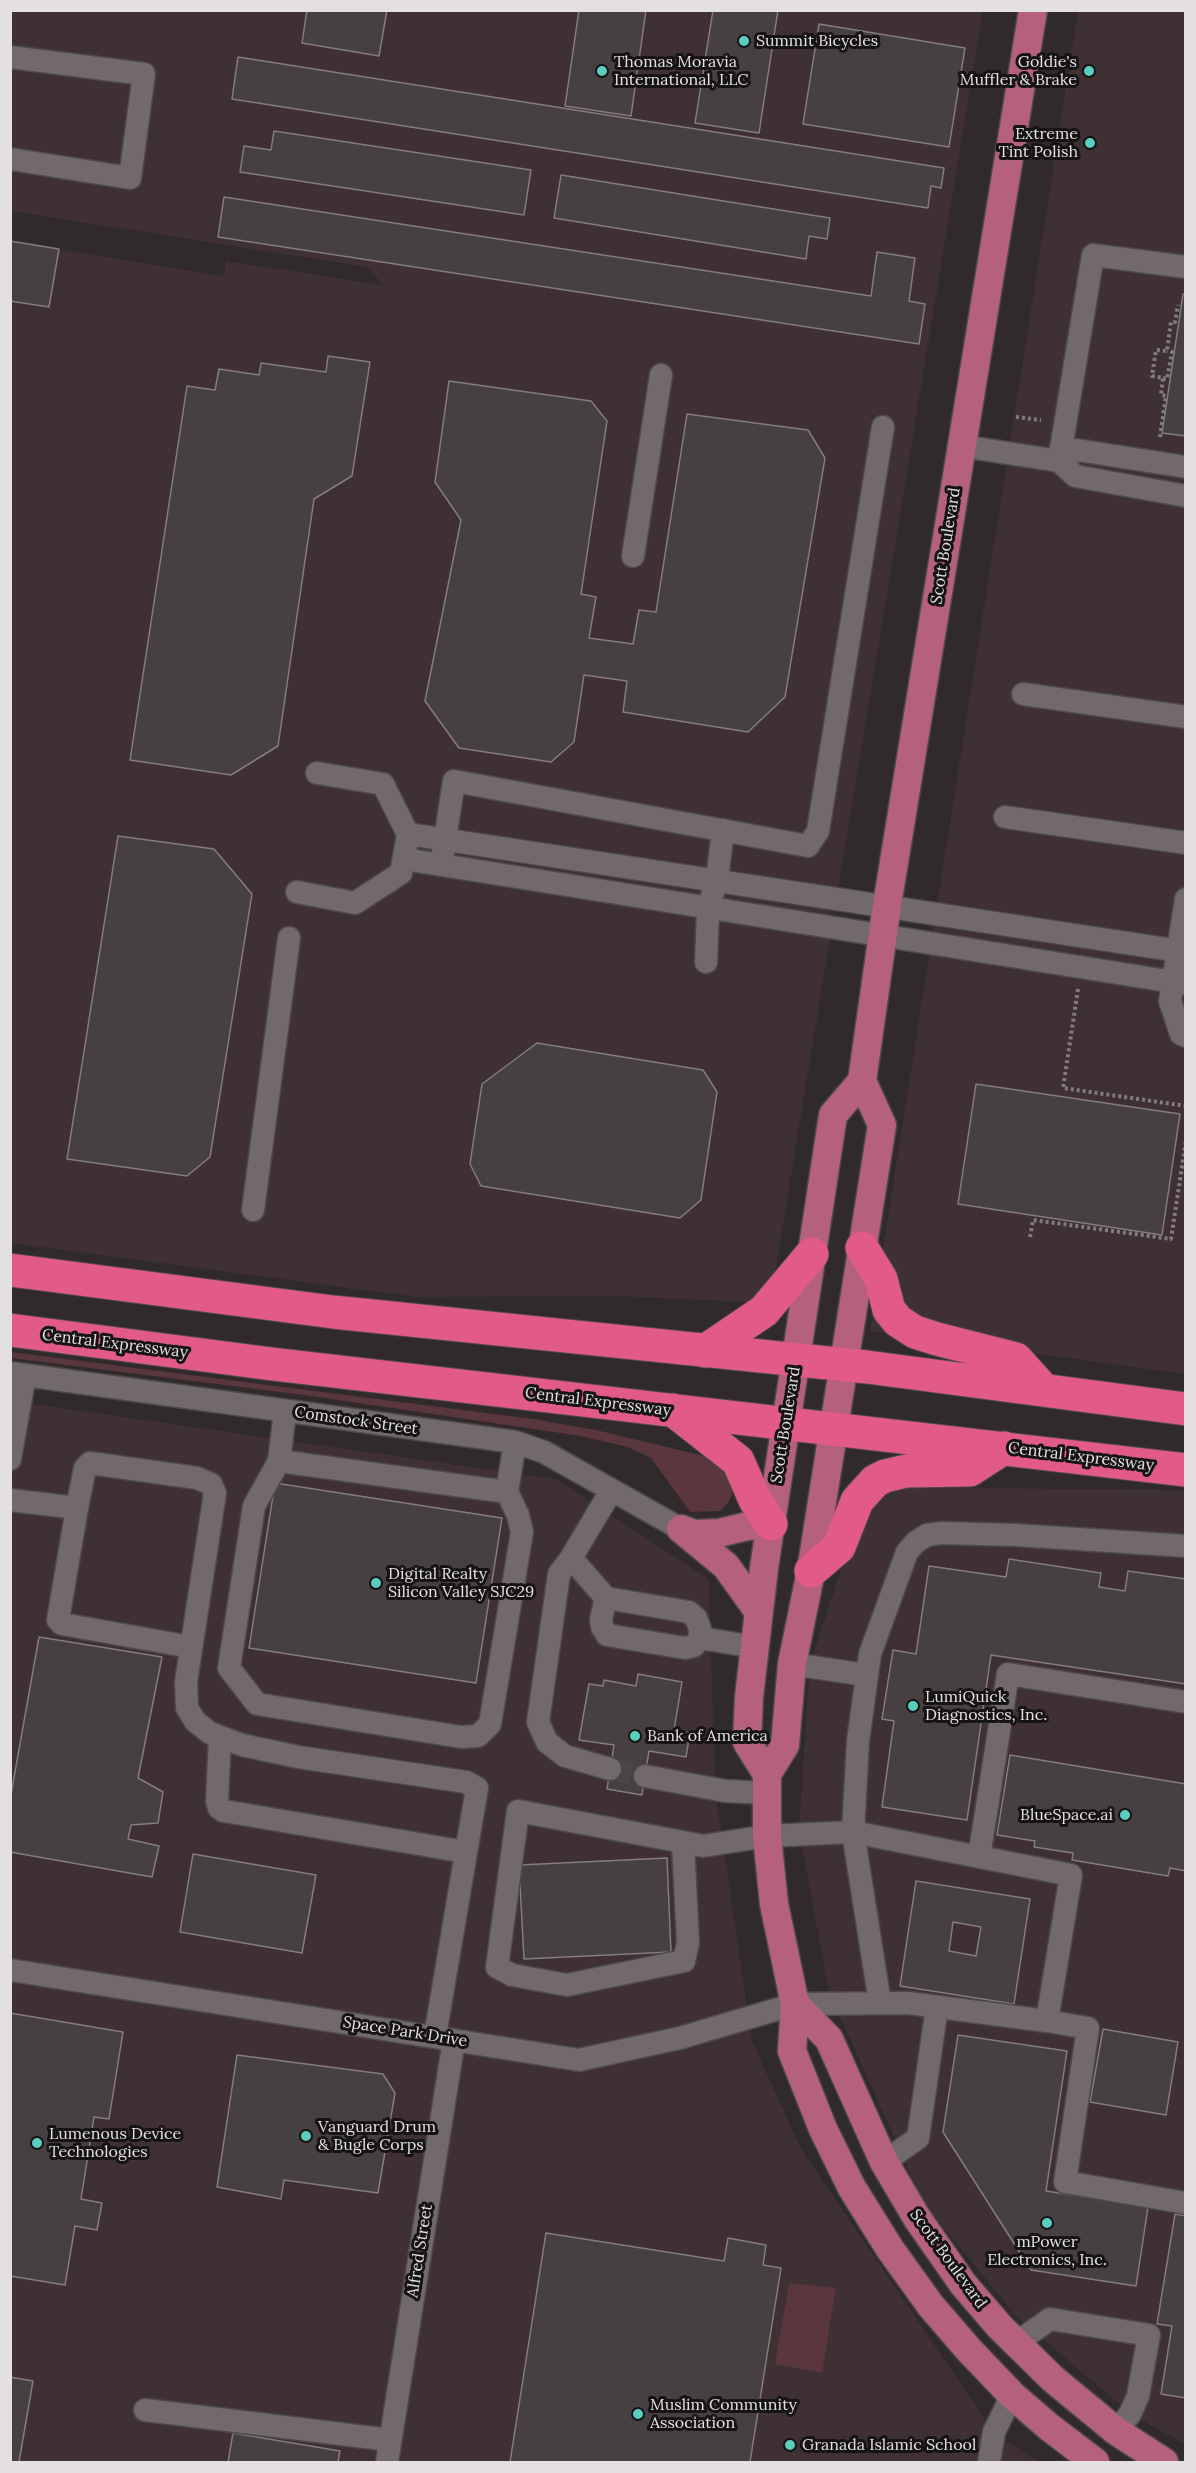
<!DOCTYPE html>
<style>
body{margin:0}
#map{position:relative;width:1196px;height:2473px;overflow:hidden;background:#302a2b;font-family:Lora,serif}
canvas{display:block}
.frame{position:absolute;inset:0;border:12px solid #e4e0e1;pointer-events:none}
</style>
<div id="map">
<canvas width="1196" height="2473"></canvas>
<div class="frame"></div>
</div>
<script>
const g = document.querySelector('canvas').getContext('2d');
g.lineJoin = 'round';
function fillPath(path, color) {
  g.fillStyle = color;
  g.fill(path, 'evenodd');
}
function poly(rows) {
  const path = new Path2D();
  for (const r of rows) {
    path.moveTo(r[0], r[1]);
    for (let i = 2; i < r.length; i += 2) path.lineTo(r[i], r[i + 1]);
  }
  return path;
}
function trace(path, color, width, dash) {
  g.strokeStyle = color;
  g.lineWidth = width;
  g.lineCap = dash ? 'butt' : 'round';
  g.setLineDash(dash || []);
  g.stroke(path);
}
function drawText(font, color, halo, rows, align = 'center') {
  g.font = font + ' Lora,serif';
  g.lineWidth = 6;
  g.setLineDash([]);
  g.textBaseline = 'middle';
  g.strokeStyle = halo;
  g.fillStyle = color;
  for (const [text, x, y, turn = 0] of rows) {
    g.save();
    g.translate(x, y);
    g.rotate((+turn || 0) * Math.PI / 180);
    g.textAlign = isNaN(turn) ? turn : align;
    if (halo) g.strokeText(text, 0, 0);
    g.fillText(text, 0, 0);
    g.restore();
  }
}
const built = poly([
 [11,11,983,11,770,1303,616,1296,417,1297,11,1243,10,242,224,276,226,261,383,285,367,267,11,211],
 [1078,11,1185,11,1185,1374,870,1331],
 [11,1401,556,1479,709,1579,715,1789,752,2041,801,2149,995,2434,1039,2462,11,2462],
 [869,1487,1185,1490,1185,2444,1132,2415,1016,2316,923,2202,829,1992,799,1830,810,1663]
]);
const green = poly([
 [11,1352,533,1419,596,1430,713,1458,726,1472,732,1487,732,1495,727,1504,720,1511,690,1512,651,1458,628,1447,581,1436,304,1395,11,1358],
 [789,2283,836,2288,822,2373,775,2364]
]);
const building = poly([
 [307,10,387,10,379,56,302,43,307,10],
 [579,10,646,10,631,116,565,106,579,10],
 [713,10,778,10,759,133,695,123,713,10],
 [819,24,965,48,949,147,803,124,819,24],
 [238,57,944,168,941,188,931,186,928,208,232,99,238,57],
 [274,131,531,170,524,215,240,172,244,146,271,150,274,131],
 [561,175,830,218,827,239,809,236,806,259,554,218,561,175],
 [224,197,871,296,877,252,915,258,909,301,925,304,919,344,218,237,224,197],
 [10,241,59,249,49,307,10,301,10,241],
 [1183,294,1186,294,1186,436,1162,433,1183,294],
 [328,356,370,362,352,476,314,499,278,746,231,775,130,760,187,386,215,390,219,369,259,375,261,363,326,372,328,356],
 [449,381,591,401,607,421,581,594,596,597,589,638,633,644,639,610,656,612,687,414,808,430,825,458,785,697,748,732,623,712,627,681,584,675,574,742,551,762,459,748,425,701,461,520,435,482,449,381],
 [118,836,214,849,252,894,210,1157,187,1176,67,1159,118,836],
 [537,1043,703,1070,717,1092,701,1200,680,1218,481,1186,470,1164,482,1084,537,1043],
 [976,1084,1180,1114,1162,1235,958,1204,976,1084],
 [275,1483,502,1518,476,1683,249,1648,275,1483],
 [1009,1559,1101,1573,1099,1587,1125,1591,1128,1571,1186,1579,1186,1684,991,1655,967,1820,882,1807,894,1721,882,1719,893,1650,916,1654,929,1566,1006,1577,1009,1559],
 [39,1637,162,1657,138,1778,163,1792,158,1823,131,1825,128,1839,159,1846,152,1877,10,1852,10,1800,39,1637],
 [638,1674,682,1682,674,1730,690,1733,686,1757,649,1751,642,1795,607,1789,614,1745,579,1740,589,1684,603,1686,604,1680,636,1686,638,1674],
 [1010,1755,1186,1784,1186,1871,1170,1868,1168,1876,1072,1860,1073,1853,1034,1847,1035,1841,997,1835,1010,1755],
 [193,1854,316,1875,302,1953,180,1932,193,1854],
 [667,1858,671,1952,524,1959,519,1865,667,1858],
 [916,1881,1030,1899,1014,2004,900,1986,916,1881],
 [953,1922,981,1927,976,1956,949,1951,953,1922],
 [10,2013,123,2032,109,2119,94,2117,81,2199,102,2203,97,2230,75,2226,65,2285,10,2276,10,2013],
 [1103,2029,1178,2042,1166,2115,1090,2102,1103,2029],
 [958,2035,1067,2051,1046,2191,1148,2207,1136,2286,1031,2270,943,2132,958,2035],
 [237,2055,383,2074,395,2093,378,2193,284,2180,281,2199,217,2187,237,2055],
 [1175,2214,1186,2216,1186,2398,1161,2394,1172,2326,1157,2324,1175,2214],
 [546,2233,724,2261,728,2238,766,2245,763,2265,781,2268,750,2462,510,2462,546,2233],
 [10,2377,33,2381,19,2462,10,2462,10,2377],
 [233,2433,340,2451,338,2462,228,2462,233,2433]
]);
const minorTunnel = poly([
 [610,1769,645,1776]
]);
const path = poly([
 [1163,378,1167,379,1172,352,1167,351],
 [1016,417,1041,420],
 [1160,437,1166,396,1161,395,1163,378,1152,376,1156,350,1167,351,1171,322,1175,322,1178,305],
 [1078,989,1063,1088,1186,1106],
 [1030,1237,1033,1220,1171,1239,1186,1140]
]);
const minor = poly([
 [10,57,144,74,130,178,10,159],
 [962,446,1059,461,1075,476,1186,496],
 [1059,461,1093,255,1186,267],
 [1059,461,1077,450,1186,467],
 [633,556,661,375],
 [1023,694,1186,717],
 [1005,817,1186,843],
 [408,834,1186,952],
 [404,859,1186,984],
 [441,865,454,781,808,846,818,831,883,427],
 [297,892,355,903,401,873,408,834,383,784,317,773],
 [1186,899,1170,1001,1181,1034,1186,1036],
 [706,962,708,909,717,880,723,830],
 [253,1210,289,938],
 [10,1373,515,1442,544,1452,681,1529],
 [285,1412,279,1461,254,1506,229,1668,257,1704,461,1737,478,1736,490,1724,522,1532,518,1515,507,1492,515,1442],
 [10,1459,25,1375],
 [279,1461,507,1492],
 [10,1500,77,1508,85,1468,90,1463,197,1478,211,1484,215,1493,186,1682,187,1708,195,1721,210,1733,242,1745,298,1757,466,1782,477,1788,435,2036],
 [77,1508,58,1620,62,1624,191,1647],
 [571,1558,559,1574,538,1722,547,1742,565,1756,610,1769],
 [606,1598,601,1619,602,1627,607,1635,685,1648,694,1646,700,1638,700,1629,696,1618,689,1612,606,1598,571,1558,611,1491],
 [700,1638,755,1647],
 [792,1664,866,1675],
 [220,1737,217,1801,219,1808,224,1811,466,1852],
 [645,1776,725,1791,767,1793],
 [683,1842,688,1943,684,1961,567,1985,512,1975,497,1967,518,1811,683,1842,703,1846,767,1836,853,1832,1071,1875,1047,2021,1088,2028,1065,2182,1186,2203],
 [979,1857,1008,1674,1186,1702],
 [10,1970,579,2060,680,2038,795,2004,908,2003,1047,2021],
 [880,2003,853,1832,858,1741,870,1654,907,1552,916,1542,927,1535,942,1533,1016,1535,1186,1546],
 [884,2162,918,2138,937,2007],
 [1016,2343,1050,2319,1149,2335,1138,2396,1130,2414,1116,2431],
 [145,2410,390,2440],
 [387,2462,454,2040],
 [989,2462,994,2432,1012,2395]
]);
const major = poly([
 [1033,10,887,905,862,1081,833,1115,764,1568,749,1697,747,1742,767,1774,767,1836,774,1904,795,2004,792,2051,823,2129,852,2188,890,2249,931,2306,969,2350,1012,2395,1049,2427,1095,2462],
 [681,1529,726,1566,759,1612],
 [681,1529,694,1534,719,1533,748,1526,771,1524],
 [767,1774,785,1745,792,1664,811,1571,882,1125,862,1081],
 [795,2004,829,2039,884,2162,917,2218,963,2284,1000,2327,1053,2379,1116,2431,1164,2462]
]);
const highway = poly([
 [862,1248,881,1279,889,1310,898,1321,915,1332,937,1339,1016,1359,1044,1390],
 [10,1270,333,1312,867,1367,1186,1409],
 [10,1330,272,1364,1186,1470],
 [705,1351,764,1311,812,1254],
 [673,1410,738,1461,755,1500,771,1524],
 [811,1571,839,1547,857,1501,875,1481,885,1476,906,1471,970,1470,1004,1448]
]);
const markers = [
 [744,41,6,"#59cebe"],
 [602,71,6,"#59cebe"],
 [1089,71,6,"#59cebe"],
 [1090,143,6,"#59cebe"],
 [376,1583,6,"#59cebe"],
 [913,1706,6,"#59cebe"],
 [635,1736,6,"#59cebe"],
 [1125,1815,6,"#59cebe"],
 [306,2136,6,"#59cebe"],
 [37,2143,6,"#59cebe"],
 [1047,2223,6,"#59cebe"],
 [638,2414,6,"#59cebe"],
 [790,2445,6,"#59cebe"]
];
const poiNames = [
 ["Summit Bicycles",756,41],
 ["Thomas Moravia",614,62],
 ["International, LLC",614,80],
 ["Goldie's",1077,62,"right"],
 ["Muffler & Brake",1077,80,"right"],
 ["Extreme",1078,134,"right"],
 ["Tint Polish",1078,152,"right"],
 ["Digital Realty",388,1574],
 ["Silicon Valley SJC29",388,1592],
 ["LumiQuick",925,1697],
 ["Diagnostics, Inc.",925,1715],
 ["Bank of America",647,1736],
 ["BlueSpace.ai",1113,1815,"right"],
 ["Vanguard Drum",318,2127],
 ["& Bugle Corps",318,2145],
 ["Lumenous Device",49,2134],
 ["Technologies",49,2152],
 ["mPower",1047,2242,"center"],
 ["Electronics, Inc.",1047,2260,"center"],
 ["Muslim Community",650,2405],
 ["Association",650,2423],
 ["Granada Islamic School",802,2445]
];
const streetNames = [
 ["Scott Boulevard",946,546,-81],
 ["Central Expressway",115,1344,7],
 ["Central Expressway",598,1402,7],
 ["Comstock Street",356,1421,8],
 ["Scott Boulevard",786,1425,-81],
 ["Central Expressway",1081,1457,7],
 ["Space Park Drive",405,2032,9],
 ["Alfred Street",420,2251,-81],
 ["Scott Boulevard",948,2259,54]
];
fillPath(built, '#3e3033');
fillPath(green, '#5a363f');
fillPath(building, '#474042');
trace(building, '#847c7d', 1.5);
trace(minorTunnel, '#4b4546', 22, [22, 11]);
trace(minor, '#4d4849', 25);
trace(major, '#4d4849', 31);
trace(highway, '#4d4849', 35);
trace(path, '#817c7d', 4, [3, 3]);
trace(minor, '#71696b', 22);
trace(major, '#b5617b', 28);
trace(highway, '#e25b86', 33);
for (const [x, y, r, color] of markers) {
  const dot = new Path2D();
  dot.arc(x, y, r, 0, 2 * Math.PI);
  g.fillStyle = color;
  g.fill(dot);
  trace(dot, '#161314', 2);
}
drawText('16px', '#e4e0e1', '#161314', poiNames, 'left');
drawText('16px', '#e4e0e1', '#161314', streetNames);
</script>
